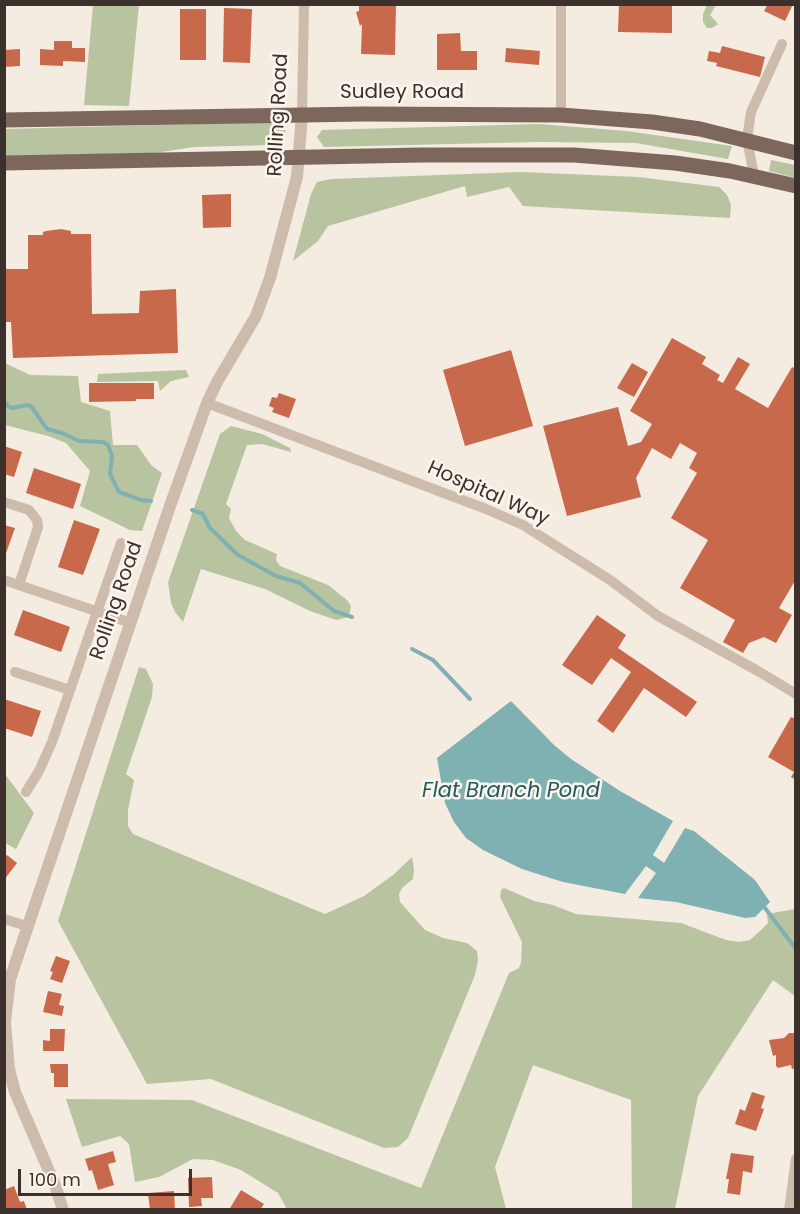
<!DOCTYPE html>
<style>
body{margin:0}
#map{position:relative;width:800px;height:1214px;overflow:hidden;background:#f4ebe1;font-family:Poppins,sans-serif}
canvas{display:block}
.frame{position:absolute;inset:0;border:6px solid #3b302b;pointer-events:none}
.scale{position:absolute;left:18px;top:1169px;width:174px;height:27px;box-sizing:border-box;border:3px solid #3b302b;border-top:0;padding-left:8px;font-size:18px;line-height:21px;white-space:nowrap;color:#3b302b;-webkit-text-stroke:4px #fbf5ee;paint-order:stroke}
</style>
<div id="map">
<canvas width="800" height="1214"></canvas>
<div class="frame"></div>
<div class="scale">100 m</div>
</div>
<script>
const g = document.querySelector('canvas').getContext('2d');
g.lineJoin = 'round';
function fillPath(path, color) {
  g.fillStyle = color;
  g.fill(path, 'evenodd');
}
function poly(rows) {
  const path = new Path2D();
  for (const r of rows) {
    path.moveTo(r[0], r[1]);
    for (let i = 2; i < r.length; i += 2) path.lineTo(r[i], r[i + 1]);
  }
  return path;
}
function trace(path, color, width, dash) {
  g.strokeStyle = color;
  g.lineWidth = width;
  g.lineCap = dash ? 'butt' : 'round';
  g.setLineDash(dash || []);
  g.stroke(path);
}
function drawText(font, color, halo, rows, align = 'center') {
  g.font = font + ' Poppins,sans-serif';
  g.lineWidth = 5;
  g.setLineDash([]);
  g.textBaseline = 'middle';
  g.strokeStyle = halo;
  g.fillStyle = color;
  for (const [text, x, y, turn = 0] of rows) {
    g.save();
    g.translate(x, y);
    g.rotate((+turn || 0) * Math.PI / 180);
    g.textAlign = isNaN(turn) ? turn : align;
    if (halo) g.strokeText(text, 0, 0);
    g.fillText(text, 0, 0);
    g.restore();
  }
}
const green = poly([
 [93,5,139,5,129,106,84,105],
 [707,5,716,5,710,15,718,24,712,28,707,28,703,22,703,14],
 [274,122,284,128,286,132,283,139,271,145,194,147,155,153,5,156,5,129],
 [539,124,626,131,732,146,728,159,636,143,538,142,324,147,317,137,322,130],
 [771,160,795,165,795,178,769,171],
 [521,172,638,177,719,187,727,195,731,205,730,218,523,206,509,187,467,197,465,186,328,226,318,241,293,261,311,194,317,182,331,179],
 [5,363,30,375,78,376,81,402,110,411,113,445,137,445,152,466,162,473,142,531,130,530,80,506,90,471,66,443,48,436,5,425],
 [186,370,189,377,171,381,160,391,158,381,97,382,98,374],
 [231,426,262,434,290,448,291,452,262,444,247,445,226,504,231,509,229,518,236,531,245,540,277,554,276,560,280,566,328,585,347,600,351,606,350,612,345,618,336,620,310,611,265,589,201,569,183,622,175,612,171,603,168,582,220,434],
 [139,667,146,669,153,684,152,697,126,774,134,780,128,810,128,826,133,834,325,914,364,896,393,875,412,857,414,869,413,879,402,888,399,894,400,902,425,930,443,938,467,943,477,951,478,960,475,975,408,1138,398,1147,384,1148,211,1079,147,1084,58,921],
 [5,774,34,813,16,849,5,843],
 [504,888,534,901,553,905,576,914,681,923,726,940,739,942,750,940,760,931,768,923,767,914,795,909,795,996,773,980,698,1096,675,1209,632,1209,631,1100,533,1065,495,1167,506,1209,287,1209,278,1193,241,1170,213,1160,193,1159,159,1177,135,1182,129,1144,120,1136,82,1147,66,1099,192,1100,421,1188,509,973,519,968,521,962,522,942,500,897,501,890]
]);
const water = poly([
 [511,701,554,745,571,759,620,791,673,821,653,855,664,863,685,828,694,831,755,880,770,902,755,917,745,918,676,902,638,898,656,873,646,866,625,894,563,882,522,869,483,850,466,838,454,822,445,803,437,758]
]);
const stream = poly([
 [4,401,8,406,12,408,27,405,31,406,47,429,62,433,79,441,103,442,108,445,112,456,110,474,119,492,141,500,151,501],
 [192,510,203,514,210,528,238,555,276,576,300,583,334,611,352,617],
 [412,649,433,660,470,699],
 [762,904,796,949]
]);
const building = poly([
 [359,4,396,4,395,55,361,54,362,24,360,26,356,12,359,11],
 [619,4,672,4,672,33,618,32],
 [768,4,793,4,785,21,764,11],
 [224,8,252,9,250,63,223,62],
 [180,9,206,9,206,60,180,60],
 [460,33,461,51,477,51,477,70,437,70,437,34],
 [54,41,72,41,72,48,85,48,85,62,63,61,63,66,40,65,40,49,54,50],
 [722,46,765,57,760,77,716,66,717,63,707,61,709,51,720,53],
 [506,48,540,51,539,65,505,62],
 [20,49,20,66,4,67,4,50],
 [231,194,231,227,203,228,202,195],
 [61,229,71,231,71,234,91,234,92,314,139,313,140,291,176,289,178,353,13,358,11,322,4,322,4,269,28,269,28,235,43,235,43,232,46,231],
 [672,338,706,357,702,364,720,375,717,380,723,383,738,357,750,364,735,389,768,408,792,367,796,369,796,579,779,608,792,615,776,643,764,637,749,643,743,653,723,642,735,620,680,588,708,540,671,518,697,473,689,468,697,453,680,443,671,459,652,448,636,478,641,497,567,516,543,426,618,407,628,446,641,442,652,424,630,411],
 [511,350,533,426,465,446,443,370],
 [632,363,648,372,634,397,617,388],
 [89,383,154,383,154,399,136,399,136,401,89,402],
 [279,393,296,399,289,418,272,412,274,408,269,406,272,397,277,398],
 [4,446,22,452,14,477,4,474],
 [34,468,81,484,73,509,26,493],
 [74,520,100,529,83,575,58,567],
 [4,525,15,528,5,556,4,556],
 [23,610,70,627,61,652,14,635],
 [597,615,626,635,618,648,697,702,686,717,644,688,613,733,597,721,631,672,611,658,592,685,562,665],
 [4,699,41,711,32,737,4,728],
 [791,717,796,719,796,780,791,777,794,772,768,757],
 [7,855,17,863,4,880,4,859],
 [56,956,70,961,62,983,50,979,53,972,50,971],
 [48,991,62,994,59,1005,64,1006,62,1016,43,1012],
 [50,1029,65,1029,64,1051,43,1051,43,1040,50,1041],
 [789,1033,796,1033,796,1068,792,1069,791,1065,778,1068,776,1066,776,1055,773,1056,769,1040,784,1038],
 [50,1064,68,1064,68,1087,54,1087,54,1073,51,1073],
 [752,1092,765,1096,761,1108,764,1109,756,1131,735,1124,740,1109,745,1111],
 [113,1151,116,1162,108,1164,114,1185,98,1190,92,1170,89,1171,85,1159],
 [731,1153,754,1156,752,1173,743,1171,740,1195,727,1193,729,1179,726,1179],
 [212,1177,213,1198,201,1198,202,1206,189,1207,188,1178],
 [14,1186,20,1202,24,1201,27,1210,6,1210,4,1190],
 [241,1190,264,1204,260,1210,233,1210,230,1208],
 [174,1191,175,1210,150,1210,148,1193]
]);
const minor = poly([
 [302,115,304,4],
 [561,115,561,4],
 [754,176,747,139,751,112,782,44],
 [207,403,486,509,523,525,610,580,658,616,758,671,796,694],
 [4,502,29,510,37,520,38,527,19,585],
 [4,580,131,623],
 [15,672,70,690],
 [26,792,39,771,52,742,121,543],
 [4,919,27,926],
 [789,1210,796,1159]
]);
const tertiary = poly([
 [63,1210,55,1185,15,1092,9,1069,5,1022,10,979,170,506,207,403,217,382,256,316,270,278,297,177,302,115]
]);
const primary = poly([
 [4,120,363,114,561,115,652,122,700,129,796,153],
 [4,163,421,155,574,155,675,163,730,171,796,186]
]);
const streetNames = [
 ["Sudley Road",402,93],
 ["Rolling Road",279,115,-87],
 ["Hospital Way",488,494,24],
 ["Rolling Road",117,601,-71]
];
const waterNames = [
 ["Flat Branch Pond",511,792]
];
fillPath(green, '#b8c4a0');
fillPath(water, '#7fb0b2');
trace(stream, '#7fb0b2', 4);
fillPath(building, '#c8694b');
trace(minor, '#cdbbac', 10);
trace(tertiary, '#cdbbac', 12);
trace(primary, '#7d675c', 15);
drawText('20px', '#3b302b', '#fbf5ee', streetNames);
drawText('italic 21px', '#1f5a5e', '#fbf5ee', waterNames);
</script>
